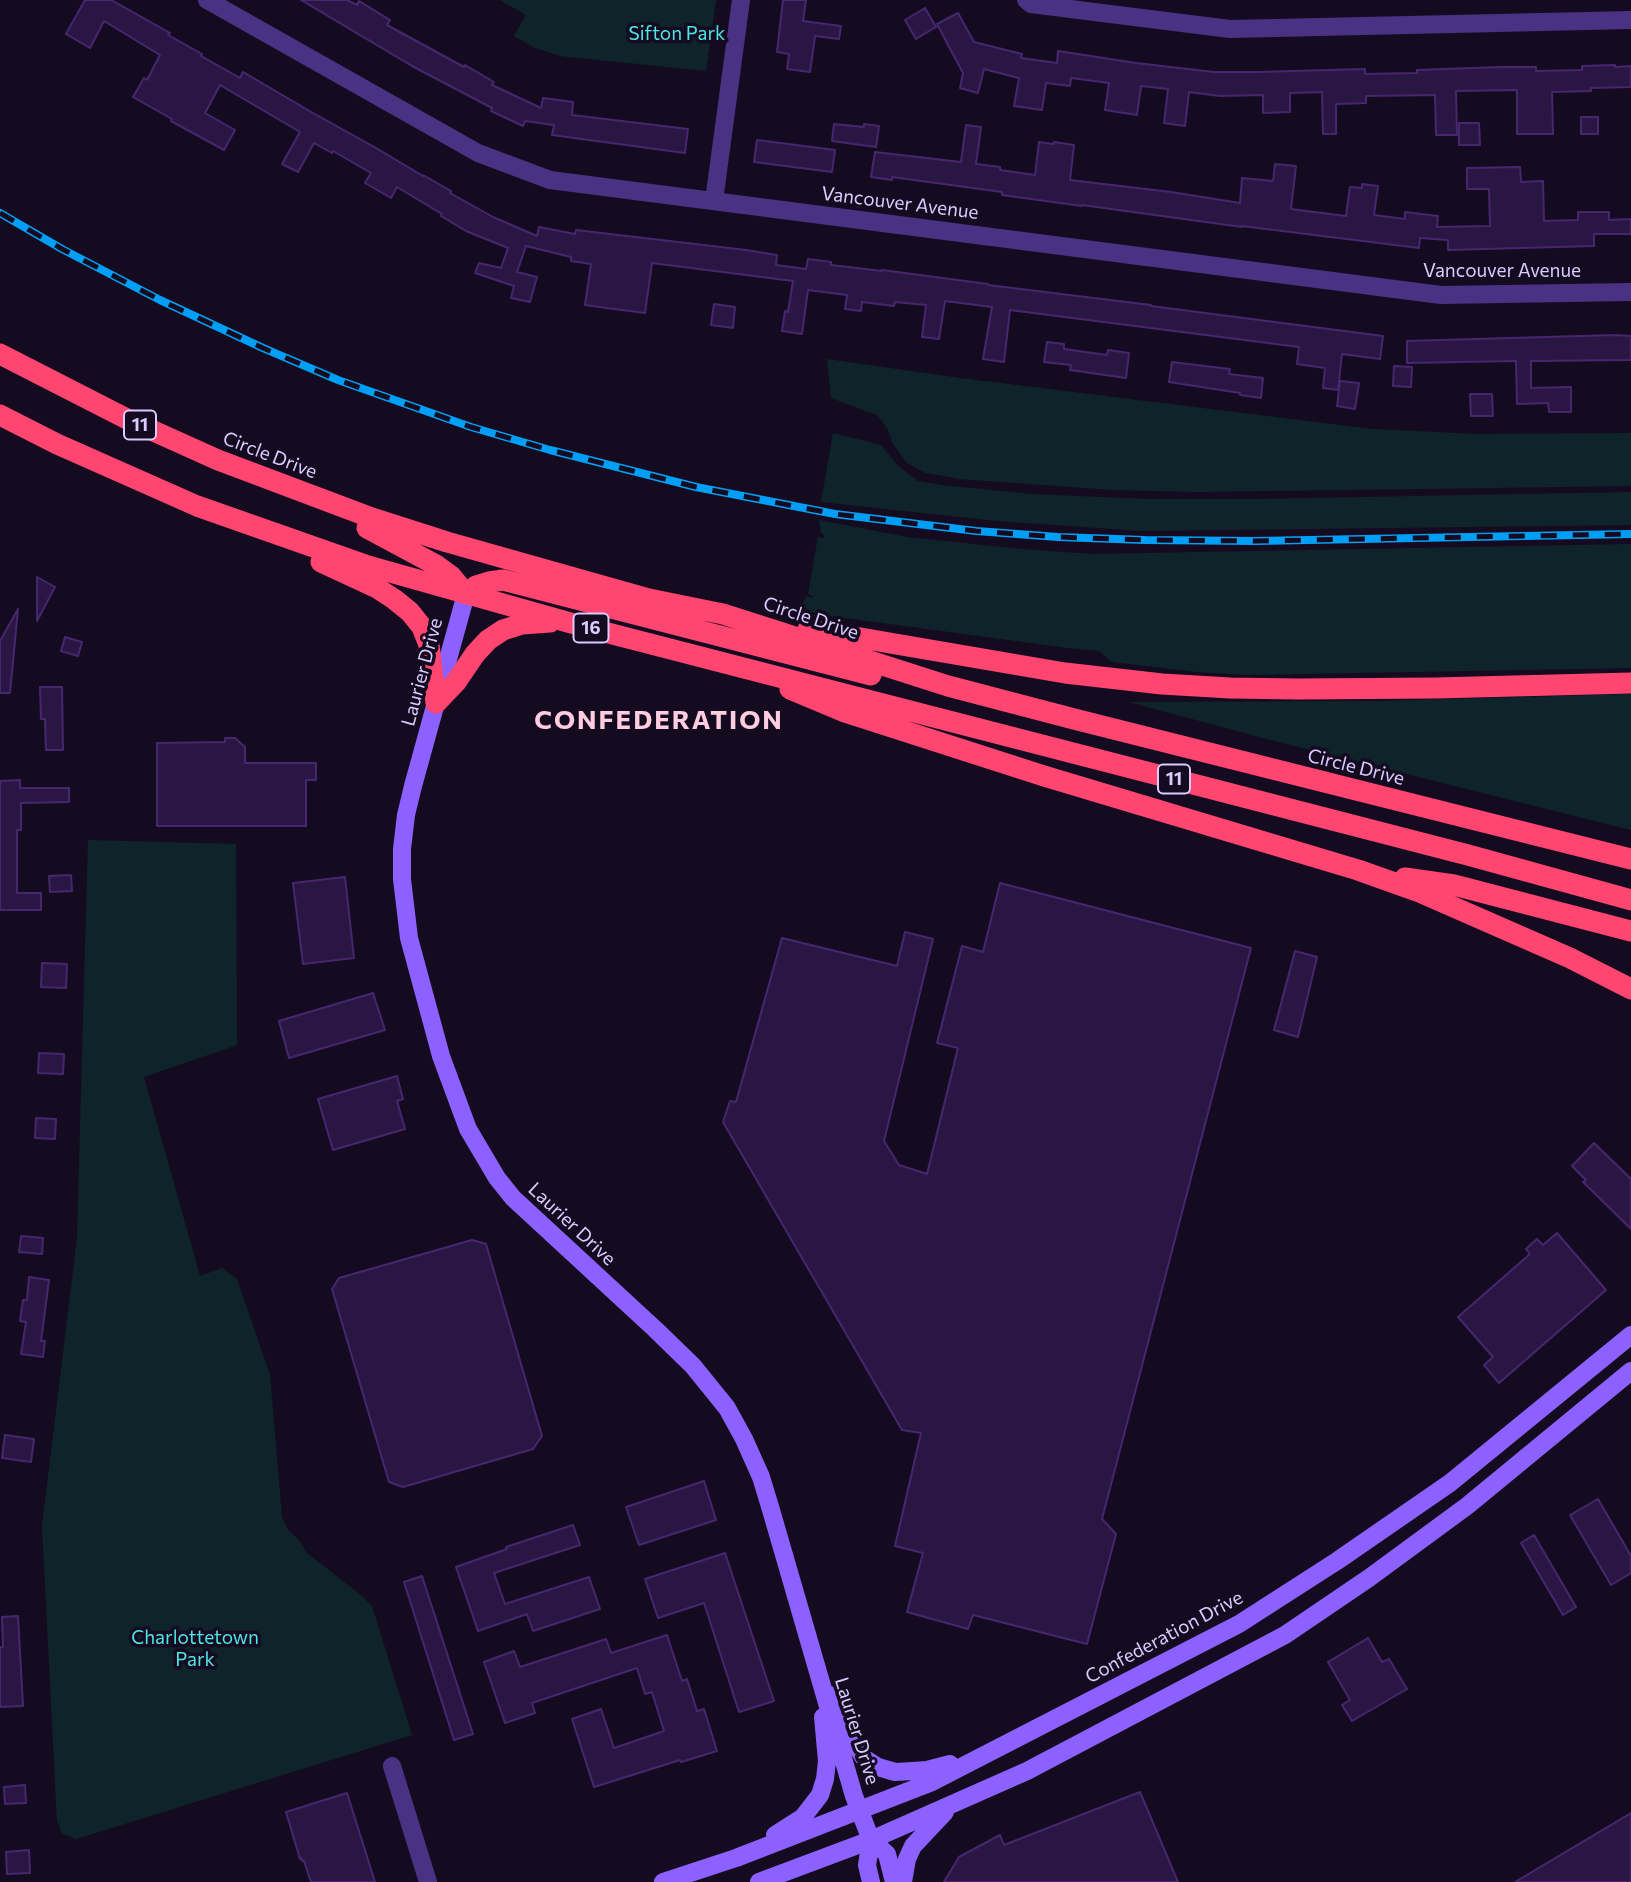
<!DOCTYPE html>
<style>
body{margin:0}
canvas{display:block;background:#140b20}
</style>
<canvas width="1631" height="1882"></canvas>
<script>
const g = document.querySelector('canvas').getContext('2d');
g.lineJoin = 'round';
function fillPath(path, color) {
  g.fillStyle = color;
  g.fill(path, 'evenodd');
}
function poly(rows) {
  const path = new Path2D();
  for (const r of rows) {
    path.moveTo(r[0], r[1]);
    for (let i = 2; i < r.length; i += 2) path.lineTo(r[i], r[i + 1]);
  }
  return path;
}
function trace(path, color, width, dash) {
  g.strokeStyle = color;
  g.lineWidth = width;
  g.lineCap = dash ? 'butt' : 'round';
  g.setLineDash(dash || []);
  g.stroke(path);
}
function drawText(font, color, halo, rows, align = 'center') {
  g.font = font + ' Commissioner,sans-serif';
  g.lineWidth = 7;
  g.setLineDash([]);
  g.textBaseline = 'middle';
  g.strokeStyle = halo;
  g.fillStyle = color;
  for (const [text, x, y, turn = 0] of rows) {
    g.save();
    g.translate(x, y);
    g.rotate((+turn || 0) * Math.PI / 180);
    g.textAlign = isNaN(turn) ? turn : align;
    if (halo) g.strokeText(text, 0, 0);
    g.fillText(text, 0, 0);
    g.restore();
  }
}
const green = poly([
 [500,0,716,0,706,71,560,56,533,47,514,36,526,15],
 [827,359,960,378,1372,429,1477,434,1631,433,1631,486,1197,492,1114,490,960,479,926,473,907,463,893,444,887,428,877,415,831,398],
 [833,433,881,445,898,466,918,481,941,485,1031,494,1147,499,1256,499,1631,492,1631,525,1141,531,997,521,821,502],
 [819,520,907,537,1021,549,1092,554,1631,544,1631,668,1246,675,1197,672,1112,662,1099,651,1068,648,823,615,799,609,807,596,812,598,813,596,808,594,818,537,824,538,825,536,821,533],
 [1631,694,1631,830,1263,738,1129,702,1379,701],
 [88,840,236,844,237,1045,144,1077,200,1276,222,1268,237,1279,270,1375,282,1517,288,1530,299,1540,307,1553,362,1596,372,1606,412,1735,76,1839,62,1833,57,1821,42,1526,77,1238]
]);
const building = poly([
 [85,0,111,0,170,33,168,35,202,54,201,56,240,78,243,72,313,113,376,148,423,176,423,175,451,191,450,193,493,217,537,236,539,227,575,234,576,230,746,250,777,255,776,265,806,269,808,259,831,262,831,265,882,271,882,270,988,284,988,285,1151,305,1151,306,1383,336,1380,359,1342,354,1338,390,1323,388,1325,368,1297,364,1299,347,1010,310,1004,362,983,359,992,307,945,301,939,339,922,337,926,305,895,302,894,306,862,302,861,311,845,309,847,295,808,290,802,334,782,331,785,311,788,312,793,281,652,263,645,313,606,308,585,305,591,264,571,261,571,257,526,246,517,272,537,277,530,302,511,298,514,286,475,273,479,263,501,268,508,248,466,231,441,216,442,214,397,187,391,198,365,183,371,173,333,151,332,153,314,143,298,172,282,164,300,132,220,85,205,113,235,130,224,150,171,121,172,119,133,97,144,78,147,80,160,55,104,21,90,48,66,34,85,0],
 [301,0,347,0,357,5,359,1,390,20,387,25,464,67,465,65,494,82,492,85,541,108,543,98,573,102,572,115,688,129,685,153,552,135,554,125,525,121,523,126,491,111,492,108,412,66,301,0],
 [783,0,806,0,803,21,841,26,839,39,815,36,810,72,787,69,789,54,777,52,783,0],
 [925,8,936,27,916,39,905,20,925,8],
 [958,13,974,42,1022,54,1021,58,1057,63,1058,51,1136,63,1214,72,1258,72,1365,69,1365,74,1417,73,1417,70,1502,67,1536,67,1536,71,1582,70,1582,66,1615,65,1615,67,1631,66,1631,87,1591,88,1591,91,1552,92,1553,134,1517,134,1517,90,1456,91,1457,135,1436,135,1435,95,1366,96,1366,103,1336,104,1336,134,1323,134,1322,92,1290,93,1290,112,1263,113,1263,95,1220,96,1189,92,1185,126,1164,123,1168,89,1141,86,1137,115,1105,110,1109,83,1071,78,1070,86,1046,83,1042,110,1014,106,1019,78,984,69,978,93,960,88,963,73,937,24,958,13],
 [1581,117,1598,117,1598,134,1581,134,1581,117],
 [1459,123,1479,123,1480,145,1459,145,1459,123],
 [834,124,864,127,864,124,879,126,876,147,832,141,834,124],
 [966,125,981,127,976,164,1000,167,1000,170,1035,175,1039,142,1053,144,1054,142,1074,145,1070,180,1171,192,1240,203,1242,178,1273,181,1275,164,1296,166,1291,209,1346,216,1350,187,1362,188,1362,184,1378,186,1374,215,1405,219,1405,212,1438,216,1437,227,1490,226,1489,189,1467,189,1467,168,1520,167,1521,182,1543,181,1544,221,1578,220,1578,212,1609,212,1609,220,1631,219,1631,234,1594,234,1594,246,1448,250,1448,240,1420,238,1419,248,1242,226,1242,227,1082,205,1082,206,1002,195,1002,192,892,177,892,180,871,177,875,152,961,162,966,125],
 [757,140,835,150,832,172,754,162,757,140],
 [714,304,735,307,733,328,711,325,714,304],
 [1615,335,1631,336,1631,360,1531,361,1531,388,1571,387,1571,412,1549,412,1548,403,1517,404,1516,361,1407,363,1407,341,1615,335],
 [1047,342,1064,344,1064,349,1107,355,1108,350,1129,353,1126,378,1070,370,1071,365,1044,362,1047,342],
 [1172,362,1230,369,1229,374,1263,378,1261,398,1240,395,1240,393,1169,382,1172,362],
 [1394,366,1412,367,1411,387,1393,386,1394,366],
 [1340,381,1359,383,1355,409,1337,406,1340,381],
 [1470,394,1492,394,1493,416,1471,416,1470,394],
 [37,577,55,587,37,621,37,577],
 [18,609,10,693,0,693,0,641,18,609],
 [65,637,82,642,78,656,61,651,65,637],
 [40,687,62,687,63,750,46,750,45,719,41,719,40,687],
 [225,738,235,738,245,747,245,763,316,763,316,780,306,780,306,826,157,826,157,743,225,742,225,738],
 [20,780,20,788,69,788,69,802,21,803,21,830,17,830,17,893,41,893,41,910,0,910,0,781,20,780],
 [71,875,72,891,50,892,49,876,71,875],
 [345,877,354,958,303,964,293,883,345,877],
 [1000,883,1251,948,1102,1519,1116,1534,1087,1644,973,1615,968,1629,907,1612,923,1553,895,1546,921,1433,902,1430,723,1122,730,1101,736,1102,782,938,897,966,905,932,933,939,884,1141,899,1165,927,1174,958,1048,937,1043,962,946,983,952,1000,883],
 [1295,951,1317,957,1298,1037,1274,1030,1295,951],
 [42,963,67,964,66,988,41,987,42,963],
 [373,993,385,1030,289,1058,279,1021,373,993],
 [39,1053,64,1054,63,1074,38,1073,39,1053],
 [397,1076,403,1099,397,1101,405,1129,333,1150,318,1099,397,1076],
 [36,1118,56,1119,55,1139,35,1138,36,1118],
 [1594,1143,1631,1179,1631,1229,1583,1182,1586,1180,1572,1166,1594,1143],
 [1557,1233,1606,1290,1499,1383,1484,1365,1493,1357,1458,1317,1530,1254,1526,1249,1537,1239,1543,1245,1557,1233],
 [21,1236,43,1238,42,1254,19,1252,21,1236],
 [472,1240,486,1244,542,1436,533,1449,403,1487,389,1482,332,1289,339,1278,472,1240],
 [29,1277,49,1280,41,1341,45,1341,43,1357,21,1354,26,1322,20,1321,23,1300,27,1300,29,1277],
 [5,1435,34,1439,31,1462,2,1458,5,1435],
 [704,1481,716,1520,639,1545,626,1507,704,1481],
 [1598,1499,1631,1556,1631,1573,1611,1585,1570,1515,1598,1499],
 [573,1525,580,1545,494,1573,505,1604,589,1577,600,1609,533,1631,527,1614,478,1631,456,1567,507,1549,506,1547,573,1525],
 [1534,1535,1576,1607,1563,1615,1521,1543,1534,1535],
 [725,1553,774,1701,739,1712,704,1603,658,1618,645,1579,725,1553],
 [422,1576,473,1734,454,1740,404,1582,422,1576],
 [18,1616,23,1706,0,1707,0,1647,3,1647,2,1617,18,1616],
 [667,1635,682,1681,687,1679,697,1711,704,1709,717,1751,681,1762,680,1760,594,1787,572,1719,601,1709,614,1748,664,1731,652,1692,645,1694,637,1668,532,1703,535,1713,505,1723,484,1662,514,1651,520,1667,606,1639,611,1653,667,1635],
 [1368,1638,1382,1662,1389,1659,1407,1689,1352,1721,1342,1705,1350,1700,1328,1662,1368,1638],
 [25,1785,26,1803,5,1804,4,1787,25,1785],
 [1140,1792,1178,1882,944,1882,959,1857,1000,1835,1004,1845,1140,1792],
 [347,1793,375,1882,311,1882,304,1861,302,1861,301,1858,300,1859,286,1812,347,1793],
 [1631,1813,1631,1882,1515,1882,1631,1813],
 [29,1850,30,1873,7,1874,6,1852,29,1850]
]);
const street = poly([
 [207,0,478,153,550,180,1441,295,1631,292],
 [1026,0,1031,4,1230,29,1631,20],
 [714,201,741,0],
 [392,1766,428,1882]
]);
const secondary = poly([
 [466,594,413,786,406,815,402,849,402,879,409,938,441,1056,468,1129,497,1178,513,1198,656,1330,693,1366,727,1408,744,1439,761,1477,771,1510,854,1796,871,1840,867,1865,871,1882],
 [830,1695,844,1716,854,1742,864,1758,878,1767,895,1772,913,1771,927,1770,950,1764],
 [775,1835,803,1817,820,1795,825,1779,827,1761,823,1717],
 [871,1840,887,1854,894,1882],
 [663,1882,736,1858,932,1782,1239,1624,1337,1561,1450,1483,1631,1335],
 [759,1882,871,1840,1027,1771,1285,1635,1369,1578,1467,1506,1631,1371],
 [903,1882,907,1859,913,1846,945,1812]
]);
const highway = poly([
 [0,354,129,420,218,460,372,518,447,542,649,599,723,614,948,686,1074,719,1631,859],
 [0,415,57,444,197,506,365,565,585,627,1468,855,1631,900],
 [367,528,436,565,451,576,465,593],
 [321,562,377,588,394,599,410,612,422,627,429,645,436,703],
 [466,594,476,586,489,582,503,580,871,675],
 [808,629,1065,673,1162,684,1230,688,1298,689,1436,688,1631,683],
 [790,689,845,712,1044,776,1358,870,1417,891,1570,958,1631,989],
 [436,703,456,682,475,654,488,640,503,630,522,624,550,622],
 [1405,878,1454,885,1631,931]
]);
const rail = poly([
 [0,213,62,249,160,300,263,348,338,380,471,427,550,450,696,487,835,514,976,531,1058,537,1145,540,1255,541,1631,534]
]);
const shields = [
 [140,425,32],
 [591,628,35],
 [1174,779,32]
];
const shieldNames = [
 ["11",140,425],
 ["16",591,628],
 ["11",1174,779]
];
const parkNames = [
 ["Sifton Park",677,34],
 ["Charlottetown",195,1638],
 ["Park",195,1660]
];
const streetNames = [
 ["Vancouver Avenue",900,203,7],
 ["Vancouver Avenue",1502,271],
 ["Circle Drive",270,455,21],
 ["Circle Drive",811,618,18],
 ["Laurier Drive",422,672,-75],
 ["Circle Drive",1356,767,14],
 ["Laurier Drive",572,1224,43],
 ["Confederation Drive",1164,1637,-28],
 ["Laurier Drive",857,1731,73]
];
const districtNames = [
 ["CONFEDERATION",659,720]
];
fillPath(green, '#0e242a');
fillPath(building, '#2a1642');
trace(building, '#472670', 2);
trace(street, '#493283', 18);
trace(secondary, '#8c61ff', 18);
trace(highway, '#ff4570', 21);
trace(rail, '#009ff5', 8);
trace(rail, '#140b20', 5, [16]);
for (const [x, y, w] of shields) {
  const box = new Path2D();
  box.roundRect(x - w / 2, y - 14.5, w, 29, 5);
  g.fillStyle = '#140b20';
  g.fill(box);
  trace(box, '#ddcaff', 2);
}
drawText('bold 18px', '#ddcaff', null, shieldNames);
drawText('19px', '#4ee7e7', '#140b20', parkNames);
drawText('19px', '#ddcaff', '#140b20', streetNames);
g.letterSpacing = '2px';
drawText('bold 26px', '#ffcce0', '#140b20', districtNames);
g.letterSpacing = '0px';
</script>
